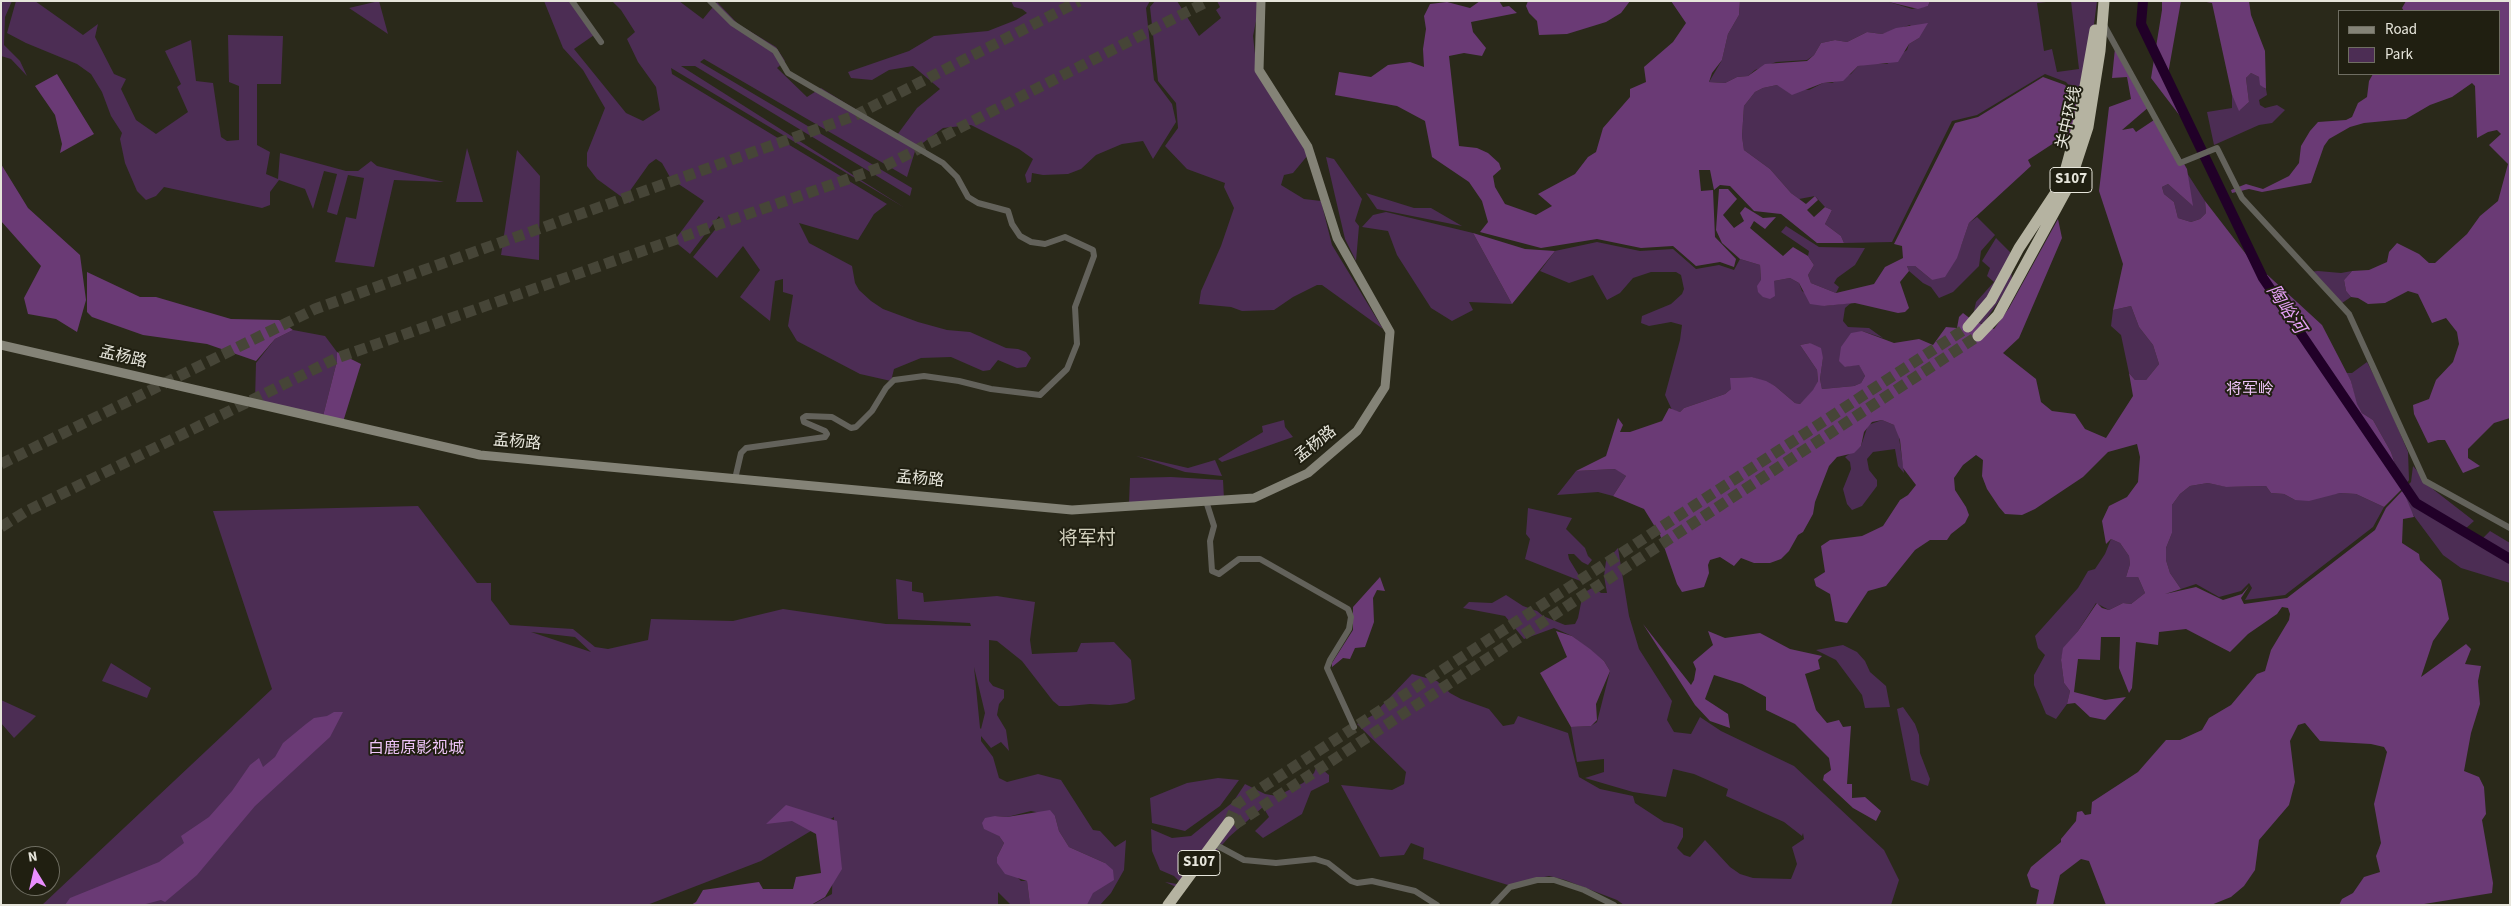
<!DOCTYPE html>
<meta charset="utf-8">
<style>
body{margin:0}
#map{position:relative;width:2511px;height:906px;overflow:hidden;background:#2a291a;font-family:"Source Sans 3",sans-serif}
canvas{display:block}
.frame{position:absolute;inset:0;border:2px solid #e6e5db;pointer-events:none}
.legend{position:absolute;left:2338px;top:10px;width:162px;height:65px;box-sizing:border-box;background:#201f11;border:1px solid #6f6e62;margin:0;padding:6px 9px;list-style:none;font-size:15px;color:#e6e5db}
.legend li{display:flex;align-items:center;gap:10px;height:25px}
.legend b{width:25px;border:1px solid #6f6e62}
.north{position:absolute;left:10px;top:846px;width:50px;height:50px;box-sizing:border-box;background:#201f11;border:1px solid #6f6e62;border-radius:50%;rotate:351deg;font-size:14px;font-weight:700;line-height:20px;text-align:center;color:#e6e5db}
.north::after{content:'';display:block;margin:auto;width:18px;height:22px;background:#e98efe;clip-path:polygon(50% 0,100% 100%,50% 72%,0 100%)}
</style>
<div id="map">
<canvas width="2511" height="906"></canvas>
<div class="frame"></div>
<ul class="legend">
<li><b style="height:6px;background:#848377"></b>Road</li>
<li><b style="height:14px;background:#4c2d54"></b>Park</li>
</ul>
<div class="north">N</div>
</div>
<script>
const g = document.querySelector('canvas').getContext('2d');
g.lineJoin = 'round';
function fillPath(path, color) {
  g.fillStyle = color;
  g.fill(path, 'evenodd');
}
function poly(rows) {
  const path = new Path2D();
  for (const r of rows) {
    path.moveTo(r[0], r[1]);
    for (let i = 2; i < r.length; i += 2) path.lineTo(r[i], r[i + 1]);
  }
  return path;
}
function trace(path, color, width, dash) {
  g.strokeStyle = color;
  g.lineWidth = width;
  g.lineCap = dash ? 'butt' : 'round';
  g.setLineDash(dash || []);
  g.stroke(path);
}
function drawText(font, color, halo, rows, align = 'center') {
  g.font = font + ' "Source Sans 3","Noto Sans SC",sans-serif';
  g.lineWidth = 4;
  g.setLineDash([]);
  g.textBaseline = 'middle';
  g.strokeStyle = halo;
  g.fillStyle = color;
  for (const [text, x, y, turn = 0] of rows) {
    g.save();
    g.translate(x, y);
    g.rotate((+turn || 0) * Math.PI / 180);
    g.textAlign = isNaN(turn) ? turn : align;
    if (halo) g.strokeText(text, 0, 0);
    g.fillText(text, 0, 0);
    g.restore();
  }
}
const green = poly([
 [1,1,12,1,5,17,4,45,20,61,27,76,11,59,1,56],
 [16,1,35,1,83,35,98,24,95,37,114,74,126,79,121,89,136,120,156,134,188,112,177,87,181,84,165,51,191,40,196,81,213,83,221,137,227,141,239,140,239,86,229,82,228,35,283,36,281,84,257,84,257,145,270,152,266,174,278,179,280,153,346,171,358,171,371,161,377,166,444,182,394,180,374,267,335,262,346,217,356,219,364,178,348,175,337,215,327,212,337,174,324,171,313,209,305,189,279,180,270,192,270,205,262,208,164,187,156,196,146,200,137,191,125,163,120,139,122,133,111,116,102,92,91,74,77,64,26,43,7,33],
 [379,1,388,34,349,8],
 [544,1,574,1,597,33,574,49,626,113,643,121,660,110,656,87,638,62,627,39,635,32,621,10,612,1,679,1,703,19,717,2,738,24,776,47,785,61,777,68,807,97,821,88,897,135,917,108,940,89,913,66,889,70,872,80,851,78,848,72,909,51,934,36,988,31,1016,20,1027,13,1022,9,1014,7,1011,1,1150,1,1146,8,1154,80,1172,104,1176,122,1153,159,1143,141,1122,144,1096,155,1081,169,1068,174,1043,175,1032,173,1031,182,1027,183,1025,175,1033,159,1019,149,971,125,943,128,916,148,907,177,704,59,700,62,912,188,910,196,695,66,681,66,905,208,671,68,672,74,887,204,874,214,858,240,799,223,809,243,852,266,855,283,859,290,871,301,883,309,918,322,947,330,970,332,1006,348,1018,349,1026,352,1031,358,1026,367,1017,368,998,360,990,370,983,371,951,357,921,358,894,369,891,381,860,374,797,341,788,326,793,295,783,292,783,279,775,281,770,321,740,297,760,270,743,246,717,278,693,257,722,221,719,216,690,254,674,241,704,201,671,179,662,163,656,159,649,164,627,195,632,200,630,203,597,179,587,166,587,153,605,108,583,70,563,48],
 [1155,1,1177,1,1199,36,1221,18,1216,10,1220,7,1217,1,1260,1,1253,36,1256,63,1308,155,1293,173,1284,175,1281,185,1304,199,1321,201,1332,245,1383,329,1322,285,1317,285,1293,297,1274,310,1242,311,1231,307,1199,304,1201,291,1221,246,1234,208,1224,187,1225,183,1187,169,1165,146,1178,128,1176,103,1158,81,1150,7],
 [1740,1,1889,2,1912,9,1928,6,1930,1,2056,1,2037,3,2044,51,2052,49,2057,72,2079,69,2071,1,2097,1,2084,102,2066,82,2045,74,1977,115,1952,121,1892,242,1844,243,1841,236,1825,224,1832,210,1825,207,1815,196,1799,199,1791,193,1770,169,1744,150,1742,136,1744,106,1755,92,1763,88,1777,85,1809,90,1823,83,1832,83,1851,74,1858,66,1867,64,1887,64,1907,50,1909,44,1919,38,1910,25,1882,34,1867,32,1847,42,1835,40,1821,43,1814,55,1807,60,1776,62,1755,70,1748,76,1737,77,1725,83,1709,82,1722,60,1728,34,1739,15],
 [2251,73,2259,77,2265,89,2266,89,2267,95,2259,100,2260,105,2265,108,2277,105,2285,110,2272,123,2259,125,2214,145,2207,112,2232,108,2232,95,2240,110,2249,102,2246,78],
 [467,148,483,202,456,202],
 [517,150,540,176,539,260,501,255],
 [1326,157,1334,159,1362,199,1355,221,1359,226,1356,261,1345,239],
 [2187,173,2205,201,2206,213,2200,219,2191,222,2178,218,2174,202,2164,194,2162,187,2168,184,2192,205],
 [1366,193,1414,208,1431,208,1462,226,1377,209],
 [1386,212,1473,233,1512,304,1469,302,1473,310,1452,321,1431,308,1397,255,1388,231,1362,227,1373,215],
 [1977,217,1995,235,1981,251,1979,266,1953,292,1939,298,1931,287,1923,283,1909,271,1907,266,1915,266,1932,280,1961,246,1969,223],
 [1786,226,1819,247,1865,248,1855,265,1837,278,1834,283,1839,287,1836,293,1811,283,1808,275,1814,265,1808,256,1809,251,1781,232],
 [1996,238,2010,252,2012,282,1983,324,1972,320,1976,302,1994,282,1987,276,1990,268,1982,261],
 [1597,242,1640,251,1673,249,1696,269,1719,265,1734,270,1740,259,1760,265,1761,280,1774,281,1790,278,1799,283,1802,291,1824,306,1851,303,1845,308,1843,321,1848,327,1869,328,1883,338,1862,331,1845,367,1859,364,1865,376,1861,383,1854,386,1822,389,1820,379,1823,358,1810,343,1800,345,1817,370,1818,381,1814,390,1800,404,1795,403,1775,386,1752,377,1731,378,1731,389,1725,394,1684,408,1680,412,1672,410,1665,395,1680,340,1682,325,1671,322,1649,326,1641,323,1642,316,1671,304,1682,294,1684,289,1681,275,1676,272,1651,272,1633,278,1620,293,1607,300,1593,275,1569,283,1540,271,1555,251],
 [2318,271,2341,273,2352,271,2344,280,2346,291,2351,297,2342,303,2309,272],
 [2131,306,2139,327,2153,345,2159,364,2146,380,2135,380,2129,373,2121,335,2111,326,2113,310],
 [293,330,325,336,337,352,337,361,323,416,255,401,256,363,275,339],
 [2367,362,2383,393,2408,452,2409,480,2403,488,2391,452,2373,420,2362,413,2356,404,2351,381,2346,373,2352,373],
 [1284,420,1285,427,1293,437,1222,462,1218,459,1263,432,1262,426],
 [1882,420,1894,425,1898,430,1904,473,1898,466,1895,449,1873,452,1867,459,1869,470,1877,480,1877,486,1862,506,1852,510,1847,504,1843,489,1851,469,1850,462,1845,457,1861,446,1868,425],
 [1136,456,1188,468,1215,460,1222,476,1185,472],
 [2413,466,2434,490,2474,521,2464,530,2466,535,2480,541,2490,531,2510,543,2510,583,2461,568,2443,555,2411,512,2403,490,2411,482],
 [1616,469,1626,476,1613,496,1598,492,1557,495,1576,471],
 [1171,477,1223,480,1224,499,1129,503,1130,478],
 [2208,483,2227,487,2266,486,2271,493,2284,494,2295,500,2340,493,2356,494,2384,507,2373,527,2285,595,2245,600,2252,588,2249,583,2241,591,2219,597,2196,584,2181,589,2170,573,2166,560,2166,548,2172,533,2172,505,2180,494,2190,486],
 [418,506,477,583,491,583,491,600,510,625,573,629,595,647,608,649,648,640,651,619,733,621,783,609,886,624,971,626,970,623,898,619,896,579,912,582,912,591,923,593,924,602,997,596,1035,602,1030,640,1032,654,1077,652,1081,643,1114,642,1131,660,1135,699,1127,703,1110,705,1090,704,1069,706,1059,706,1053,701,1022,661,997,641,989,640,989,681,993,686,1004,690,1004,698,999,704,997,715,1006,730,1009,751,1001,742,991,748,981,736,981,741,993,757,999,778,1007,782,1038,774,1061,780,1093,830,1100,831,1115,847,1126,840,1124,870,1111,893,1100,905,1087,905,1105,863,1069,847,1059,831,1055,816,1031,811,1007,817,995,816,999,836,1004,843,997,857,1021,881,1027,881,1030,905,1011,905,998,892,998,905,812,905,832,894,834,817,761,861,647,905,42,905,272,689,213,511],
 [531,632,575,637,591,652],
 [974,667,985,713,981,729,980,728],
 [1528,508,1572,518,1566,529,1585,548,1588,556,1592,560,1588,565,1582,562,1574,554,1568,554,1569,559,1583,582,1525,559,1530,539,1526,534],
 [2111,539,2120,543,2129,556,2130,564,2126,577,2138,577,2145,593,2131,604,2123,603,2109,610,2096,603,2078,631,2064,648,2061,660,2064,683,2070,691,2067,704,2056,719,2046,714,2034,685,2034,675,2045,655,2038,648,2035,636,2078,588,2088,571,2095,569,2105,554],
 [1618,548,1629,616,1639,649,1672,701,1667,720,1674,732,1691,734,1700,717,1721,731,1794,766,1884,850,1899,880,1891,905,1624,905,1617,900,1565,880,1549,876,1508,885,1423,859,1424,848,1411,843,1404,855,1380,857,1341,785,1392,790,1404,784,1406,772,1357,724,1373,715,1412,674,1437,681,1450,693,1461,699,1489,709,1503,726,1514,724,1518,716,1568,733,1579,777,1600,789,1633,796,1635,803,1664,822,1673,824,1683,828,1683,837,1677,848,1684,855,1690,857,1705,840,1730,867,1740,874,1753,878,1791,879,1797,864,1792,847,1804,839,1803,833,1802,836,1784,822,1726,796,1728,789,1694,774,1673,769,1666,797,1633,792,1585,778,1604,772,1604,759,1577,762,1571,727,1591,726,1597,722,1610,671,1604,661,1572,636,1554,628,1524,639,1505,616,1463,608,1469,602,1492,603,1506,595,1523,606,1537,611,1543,616,1565,625,1575,624,1578,618,1583,593,1594,587,1601,593,1607,593,1604,576,1606,561],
 [1843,645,1857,652,1865,661,1870,672,1886,686,1890,707,1865,708,1862,695,1836,660,1816,650],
 [111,663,151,688,147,698,102,681],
 [1,700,36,716,14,738,1,723],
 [1903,707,1915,724,1919,735,1920,753,1930,779,1928,786,1911,780,1897,709],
 [1317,765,1329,775,1329,782,1311,791,1302,814,1263,838,1255,831,1269,817,1263,807,1229,837,1183,890,1165,882,1183,885,1174,876,1160,870,1152,851,1151,829,1172,838,1191,836,1233,802,1245,784,1265,794,1277,796,1303,783,1314,773],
 [1218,778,1239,780,1220,806,1185,831,1152,823,1150,798,1187,783]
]);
const forest = poly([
 [1480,1,1499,1,1503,7,1509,6,1517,13,1471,22,1473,32,1486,48,1482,56,1464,53,1449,56,1459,146,1477,148,1488,153,1499,163,1501,169,1493,176,1495,187,1505,204,1536,215,1552,206,1538,194,1575,174,1588,157,1596,152,1603,128,1630,97,1630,89,1646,82,1644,67,1673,42,1686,23,1671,1,1740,1,1739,15,1728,34,1722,60,1712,73,1709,82,1725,83,1737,77,1748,76,1765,64,1807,61,1814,55,1821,43,1835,40,1847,42,1867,32,1882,34,1896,28,1928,23,1919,38,1909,44,1898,62,1858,66,1843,81,1823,83,1792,95,1777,85,1763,88,1755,92,1744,106,1742,136,1744,150,1770,169,1791,193,1806,204,1815,196,1818,200,1807,210,1814,217,1825,207,1832,210,1825,224,1841,236,1844,243,1817,243,1781,214,1754,211,1730,186,1720,185,1714,190,1710,170,1699,170,1701,191,1713,190,1715,237,1736,259,1734,267,1720,262,1696,266,1673,246,1641,248,1597,239,1541,248,1480,232,1488,222,1482,201,1469,182,1432,157,1425,121,1397,106,1335,95,1339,72,1371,77,1388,65,1410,62,1424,67,1423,49,1426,29,1424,16,1430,4,1447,2,1470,8],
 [1528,1,1630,1,1621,13,1606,22,1567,34,1539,35,1537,21,1529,13,1526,6],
 [1861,1,1930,1,1928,6,1918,9,1889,2],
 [2162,1,2181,1,2168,74,2171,95,2178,100,2180,116,2151,78,2162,10],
 [2201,1,2249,1,2251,15,2265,51,2266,89,2260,85,2259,77,2251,73,2246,78,2249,102,2239,111,2232,95,2212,3],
 [2406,1,2510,1,2510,418,2494,423,2468,449,2468,458,2480,466,2463,473,2445,440,2438,440,2428,443,2414,414,2413,405,2429,399,2436,380,2453,362,2459,344,2457,332,2446,318,2432,323,2418,294,2408,291,2385,303,2368,304,2358,298,2351,297,2346,291,2344,280,2352,271,2369,270,2387,262,2389,252,2397,243,2419,254,2429,263,2435,263,2467,234,2480,216,2498,201,2508,164,2489,145,2501,134,2497,130,2488,132,2477,138,2475,86,2472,83,2452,97,2430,105,2406,119,2364,123,2350,127,2329,139,2324,146,2311,183,2262,192,2249,189,2232,193,2231,190,2246,184,2263,189,2289,176,2299,163,2301,146,2310,131,2318,122,2346,120,2352,117,2358,103,2367,97,2369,81,2373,74,2500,74,2500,11,2404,11,2402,8],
 [2115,48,2150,106,2122,130,2133,128,2136,132,2157,118,2187,169,2193,206,2168,184,2162,187,2164,194,2174,202,2178,218,2191,222,2200,219,2206,213,2205,201,2249,258,2322,325,2351,381,2357,404,2362,413,2373,420,2391,452,2403,488,2384,507,2356,494,2340,493,2309,501,2295,500,2284,494,2271,493,2266,486,2226,487,2208,483,2190,486,2180,494,2172,505,2172,533,2166,548,2166,560,2170,573,2181,589,2165,594,2196,587,2223,600,2242,594,2249,586,2241,598,2244,604,2287,598,2375,530,2386,508,2403,490,2414,517,2403,519,2402,543,2419,554,2420,560,2441,580,2449,619,2433,641,2421,677,2466,644,2471,649,2465,664,2481,666,2478,681,2480,704,2471,733,2464,771,2479,777,2484,787,2486,814,2482,820,2493,883,2492,893,2418,905,2339,905,2342,899,2353,893,2364,877,2380,872,2376,856,2381,843,2374,804,2387,752,2384,747,2371,744,2320,741,2305,723,2298,725,2290,741,2295,782,2289,805,2259,840,2255,870,2244,886,2231,897,2211,905,2106,905,2089,861,2081,859,2060,875,2053,905,2036,905,2039,890,2031,887,2027,875,2031,867,2061,842,2061,839,2076,821,2077,812,2082,811,2085,815,2091,814,2092,802,2138,772,2166,740,2180,740,2202,730,2209,718,2231,705,2257,674,2265,671,2271,650,2289,620,2290,614,2288,608,2282,607,2277,614,2248,634,2230,652,2186,629,2159,632,2158,645,2136,642,2132,688,2129,693,2119,668,2120,637,2101,637,2100,660,2078,659,2074,692,2105,700,2126,697,2105,720,2090,717,2075,703,2067,704,2070,691,2064,683,2061,660,2063,648,2078,631,2097,603,2102,608,2109,610,2123,603,2131,604,2145,593,2138,577,2126,577,2130,564,2129,556,2120,543,2111,539,2106,544,2102,521,2109,506,2127,497,2138,482,2140,457,2137,444,2108,452,2083,477,2035,509,2022,515,2005,514,1999,507,1987,489,1982,476,1983,460,1976,455,1963,465,1954,478,1955,490,1966,507,1969,515,1965,523,1951,534,1947,540,1930,540,1915,550,1886,586,1868,591,1847,623,1835,621,1830,594,1816,586,1814,579,1825,572,1821,546,1830,540,1862,536,1883,526,1900,500,1908,495,1916,485,1903,468,1900,440,1894,425,1882,420,1872,422,1864,432,1861,446,1854,453,1837,457,1829,466,1815,502,1813,514,1803,532,1798,535,1789,551,1781,559,1770,563,1754,563,1741,558,1734,566,1720,557,1710,560,1708,565,1709,573,1704,587,1682,592,1677,584,1660,535,1644,509,1613,496,1626,476,1615,469,1576,471,1606,456,1618,418,1623,425,1620,432,1630,432,1662,421,1669,408,1680,412,1684,408,1725,394,1731,389,1730,378,1752,377,1766,381,1775,386,1795,403,1800,404,1813,390,1818,381,1817,370,1800,345,1810,343,1821,348,1823,358,1820,379,1822,389,1854,386,1861,383,1865,376,1859,365,1845,367,1839,361,1841,347,1851,333,1862,331,1894,343,1919,339,1933,345,1946,327,1957,328,1959,317,1963,313,1972,320,1994,329,2009,308,2058,219,2062,238,2019,338,2003,353,2036,379,2041,402,2052,411,2075,414,2085,429,2106,438,2133,396,2129,373,2135,380,2146,380,2159,364,2153,345,2139,327,2131,306,2113,310,2123,264,2099,191,2109,107,2131,99,2127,77,2112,78],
 [57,74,94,134,60,153,62,144,55,115,35,86],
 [2043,77,2065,85,2082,108,2074,142,2063,137,2028,160,2031,166,1969,223,1957,258,1945,277,1932,280,1915,266,1907,266,1909,271,1900,282,1909,308,1905,312,1898,313,1855,303,1824,306,1810,304,1799,283,1790,278,1774,281,1775,296,1770,299,1763,297,1758,292,1757,286,1761,280,1760,265,1740,259,1722,243,1716,230,1719,189,1728,189,1737,199,1723,215,1734,228,1744,221,1740,213,1745,207,1763,218,1776,217,1765,229,1754,221,1750,228,1783,256,1793,247,1808,256,1814,265,1808,275,1811,283,1836,293,1874,284,1885,267,1903,258,1902,246,1894,244,1955,123,1978,117],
 [1,164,28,208,80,255,86,300,77,332,56,319,28,314,24,298,41,266,1,221],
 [1473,233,1525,249,1555,251,1512,304],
 [87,272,140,297,156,297,231,319,279,320,293,330,275,339,256,361,207,344,143,335,92,317,87,312],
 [337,352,361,364,343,422,323,416,337,361],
 [1380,577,1385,591,1377,590,1373,598,1374,622,1365,647,1355,648,1350,659,1343,658,1332,667,1332,663,1353,630,1353,607],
 [1643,624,1691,685,1694,680,1696,669,1693,662,1713,645,1708,631,1725,638,1760,633,1790,649,1822,656,1818,660,1820,669,1805,674,1816,710,1827,723,1839,720,1843,727,1851,726,1847,784,1852,784,1852,798,1865,797,1881,811,1876,821,1853,808,1823,780,1824,775,1831,770,1829,758,1795,724,1766,710,1766,697,1742,684,1714,675,1705,699,1728,714,1730,728,1710,721,1695,705],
 [1556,631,1572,636,1590,649,1604,661,1610,671,1596,704,1597,720,1591,726,1571,727,1540,673,1567,657],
 [334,712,343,712,330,737,255,806,197,875,165,902,161,900,142,905,65,905,70,898,159,862,184,843,181,836,209,817,232,791,250,765,259,758,263,767,275,757,283,743,306,724,314,718,327,716],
 [786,805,837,821,842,869,825,897,811,905,691,905,696,902,703,890,759,882,763,889,793,889,796,877,821,873,816,834,792,821,766,824],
 [1050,810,1055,816,1059,831,1069,847,1105,863,1113,870,1114,880,1093,893,1087,905,1030,905,1027,881,1005,874,997,863,997,857,1004,843,999,836,984,829,982,823,985,818,995,816,1007,817]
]);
const river = poly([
 [2143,1,2141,24,2263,278,2416,503,2510,559]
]);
const highwayTunnel = poly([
 [1,464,315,309,854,116,1079,1],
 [1,527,25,512,337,358,885,166,1208,1],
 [1229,822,1237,804,1968,327],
 [1234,825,1978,336]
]);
const street = poly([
 [572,1,601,42],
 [710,1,732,23,775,51,788,73,943,163,957,177,968,197,978,203,1008,211,1012,224,1020,236,1031,242,1045,244,1065,237,1093,250,1094,256,1075,307,1077,344,1067,369,1040,395,991,389,959,381,924,376,894,380,886,388,872,411,856,427,851,428,832,417,806,416,803,418,804,422,825,431,827,434,825,437,746,448,741,453,735,479],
 [2104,25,2180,163,2217,148,2242,198,2349,314,2425,481,2510,528],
 [1206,501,1214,526,1210,541,1212,571,1219,574,1239,559,1260,559,1348,609,1351,617,1349,629,1330,660,1327,668,1354,727],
 [1218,846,1244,860,1276,863,1315,859,1328,863,1351,881,1357,883,1372,881,1415,891,1437,905],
 [1493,905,1510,887,1537,880,1554,880,1584,890,1614,905]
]);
const secondary = poly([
 [1,345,480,455,1072,510,1254,498,1308,473,1357,431,1385,387,1390,332,1337,238,1308,147,1259,70,1261,1]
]);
const highway = poly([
 [1968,327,1991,300,2019,248,2062,183,2079,120,2095,30],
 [1978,336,1998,315,2069,185,2088,127,2100,51,2104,1],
 [1168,905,1229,822]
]);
const shields = [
 [2071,180,42],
 [1199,863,42]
];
const shieldNames = [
 ["S107",2071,180],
 ["S107",1199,863]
];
const streetNames = [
 ["关中环线",2070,118,-77],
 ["孟杨路",123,358,13],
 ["孟杨路",517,443,5],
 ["孟杨路",1316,445,-39],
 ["孟杨路",920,480,5]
];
const parkNames = [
 ["将军岭",2250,390],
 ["白鹿原影视城",416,749]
];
const waterNames = [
 ["陶峪河",2285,310,56]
];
const quarterNames = [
 ["将军村",1087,540]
];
fillPath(green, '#4c2d54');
fillPath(forest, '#6a3a75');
trace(river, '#210028', 10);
trace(highwayTunnel, '#464537', 11, [11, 5.5]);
trace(street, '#63625b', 6);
trace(secondary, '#848377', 9);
trace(highway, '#b5b3a1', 11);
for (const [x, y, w] of shields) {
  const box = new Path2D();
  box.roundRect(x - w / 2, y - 12.5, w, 25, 4);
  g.fillStyle = '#201f11';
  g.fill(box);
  trace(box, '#e6e5db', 1);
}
drawText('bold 15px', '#e6e5db', null, shieldNames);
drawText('16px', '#e6e5db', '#201f11', streetNames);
drawText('16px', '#eec4f8', '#201f11', parkNames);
drawText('italic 18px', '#e7a2f8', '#201f11', waterNames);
drawText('19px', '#d0cebb', '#201f11', quarterNames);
</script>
